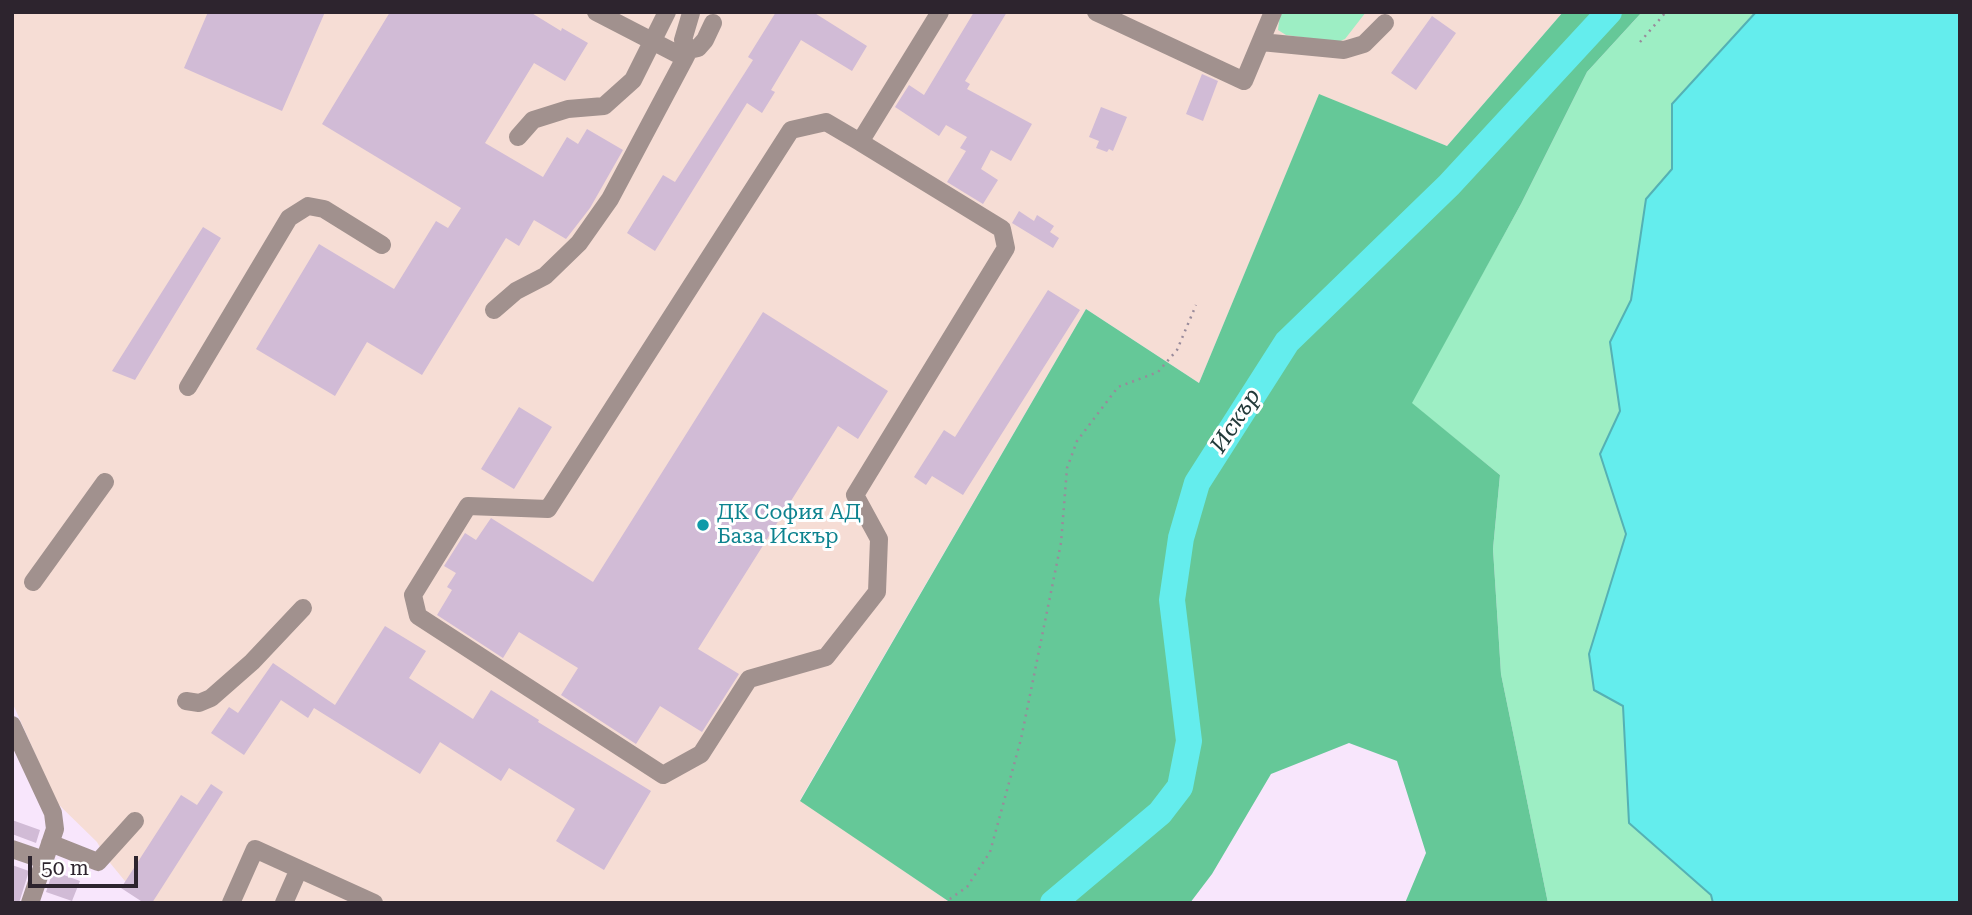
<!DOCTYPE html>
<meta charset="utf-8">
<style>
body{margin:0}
#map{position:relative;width:1972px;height:915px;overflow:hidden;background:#f8e6fc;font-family:"Roboto Serif",serif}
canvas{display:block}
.frame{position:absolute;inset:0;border:14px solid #2d242e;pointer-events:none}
.scale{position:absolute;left:28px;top:856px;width:110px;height:32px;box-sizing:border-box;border:4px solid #2d242e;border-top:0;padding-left:9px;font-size:21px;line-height:24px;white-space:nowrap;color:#2d242e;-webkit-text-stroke:5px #fff;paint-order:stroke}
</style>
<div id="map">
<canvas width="1972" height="915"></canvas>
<div class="frame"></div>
<div class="scale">50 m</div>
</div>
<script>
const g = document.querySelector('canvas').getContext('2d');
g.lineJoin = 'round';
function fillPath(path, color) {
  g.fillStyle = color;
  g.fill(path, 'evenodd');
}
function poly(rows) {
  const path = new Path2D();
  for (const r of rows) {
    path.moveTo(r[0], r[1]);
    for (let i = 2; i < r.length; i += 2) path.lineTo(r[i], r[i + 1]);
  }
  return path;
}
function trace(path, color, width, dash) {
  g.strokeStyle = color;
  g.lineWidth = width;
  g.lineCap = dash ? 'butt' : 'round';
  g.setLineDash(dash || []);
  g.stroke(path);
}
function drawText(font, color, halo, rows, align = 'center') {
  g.font = font + ' "Roboto Serif",serif';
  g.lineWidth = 6;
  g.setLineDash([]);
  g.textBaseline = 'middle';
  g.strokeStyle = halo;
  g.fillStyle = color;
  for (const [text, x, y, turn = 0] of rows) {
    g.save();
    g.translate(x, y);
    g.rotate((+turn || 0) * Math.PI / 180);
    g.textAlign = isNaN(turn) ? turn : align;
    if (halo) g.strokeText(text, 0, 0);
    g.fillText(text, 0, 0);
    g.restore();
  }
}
const industrial = poly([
 [12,12,1563,12,1447,146,1319,95,1199,383,1086,309,800,800,951,903,143,903,106,858,97,842,57,803,12,702]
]);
const green = poly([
 [1280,12,1366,12,1345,39,1338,42,1286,35,1278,30],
 [1642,12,1756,12,1672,104,1672,169,1646,199,1631,300,1610,342,1620,411,1600,454,1626,534,1589,654,1594,690,1623,706,1629,823,1711,895,1713,903,1548,903,1501,674,1493,549,1500,475,1411,403,1521,204,1587,72]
]);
const forest = poly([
 [1563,12,1642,12,1587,72,1521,204,1412,403,1500,475,1493,549,1501,674,1548,903,1405,903,1426,853,1397,761,1349,743,1271,774,1212,874,1190,903,951,903,800,801,1086,309,1199,383,1319,94,1447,146]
]);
const water = poly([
 [1756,12,1960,12,1960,903,1713,903,1711,895,1629,823,1623,706,1594,690,1589,654,1626,534,1600,454,1620,411,1610,342,1631,300,1646,199,1672,169,1672,104,1756,12]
]);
const river = poly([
 [1053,903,1160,813,1180,787,1189,741,1172,600,1181,538,1197,483,1287,342,1449,185,1609,12]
]);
const building = poly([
 [208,12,325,12,282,111,184,68],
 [390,12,530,12,561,31,562,28,588,43,565,81,534,63,485,143,543,177,567,137,578,144,587,129,623,150,590,208,566,239,534,220,519,246,506,238,422,375,367,342,335,396,256,349,319,244,394,289,436,221,448,228,461,208,322,124],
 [776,12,813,12,867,46,852,71,801,40,771,90,775,92,762,113,747,103,655,251,627,233,663,175,675,182,753,60,748,57],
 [974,12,1007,12,965,81,970,84,967,89,1032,124,1011,161,991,150,981,169,998,180,983,204,947,182,966,151,960,148,967,137,946,125,939,136,895,107,909,85,924,95],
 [1432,16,1456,33,1416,90,1391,73],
 [1202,74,1218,81,1203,121,1186,114],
 [1101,107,1127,117,1113,151,1109,149,1107,152,1096,148,1099,141,1089,137],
 [1019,211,1034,221,1037,215,1054,226,1050,232,1059,238,1053,248,1012,223],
 [203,227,221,238,135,380,112,371],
 [1048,290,1080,310,963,495,932,476,926,485,914,477,944,430,955,437],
 [763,312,888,391,858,439,838,426,698,649,739,674,702,732,660,706,636,744,561,695,578,668,519,632,503,658,437,615,452,590,447,587,456,573,444,566,465,533,476,540,491,518,593,582],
 [519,407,552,427,514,489,481,469],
 [385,626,426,651,409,678,473,719,491,690,539,720,538,722,651,791,604,870,556,841,575,809,509,768,501,781,440,742,420,774,314,708,308,718,281,700,244,755,211,733,229,707,238,713,273,663,335,705],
 [211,784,223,792,152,903,144,903,121,888,181,795,197,805],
 [12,820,40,830,36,843,12,834],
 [12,865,29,871,19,903,12,903],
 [53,871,80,881,72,901,46,892]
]);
const path = poly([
 [1640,42,1666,12],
 [944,903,967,887,990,852,1021,739,1061,543,1067,468,1077,441,1118,387,1158,372,1177,350,1196,305]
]);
const minor = poly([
 [1096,12,1244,81,1273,12],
 [1261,42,1344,50,1364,44,1385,23],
 [689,50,683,40,691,13],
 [685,58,689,50,698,48,705,40,713,23],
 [518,137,533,120,568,109,604,106,633,80,667,12],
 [860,142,1002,229,1006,248,855,495,879,539,877,592,826,657,749,679,701,754,663,775,418,616,413,595,468,506,548,509,791,130,826,122,860,142,940,12],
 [494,310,516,291,545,276,579,243,610,199,685,58,596,12],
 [188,387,289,218,308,206,324,209,382,245],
 [33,582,105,482],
 [186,701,199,703,211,698,252,662,303,608],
 [12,725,53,813,55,829,30,903],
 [50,843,98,862,135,821],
 [12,849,44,860],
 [231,903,255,849,374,903],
 [284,903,299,869]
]);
const markers = [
 [703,525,7,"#0f9aa8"]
];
const cultureNames = [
 ["ДК София АД",717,513],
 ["База Искър",717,537]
];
const waterNames = [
 ["Искър",1236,421,-57]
];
fillPath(industrial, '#f6ddd5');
fillPath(green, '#9deec4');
fillPath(forest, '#65c898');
fillPath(water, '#64eded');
trace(water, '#54b1b4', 2);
trace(river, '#64eded', 26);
fillPath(building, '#d1bbd6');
trace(path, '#998b9b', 2.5, [2, 5]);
trace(minor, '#a1918e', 18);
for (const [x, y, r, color] of markers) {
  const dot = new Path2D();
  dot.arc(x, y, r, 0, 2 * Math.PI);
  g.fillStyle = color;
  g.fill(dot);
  trace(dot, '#fff', 2.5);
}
drawText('21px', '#0d838f', '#fff', cultureNames, 'left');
drawText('italic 23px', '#233b3b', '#fff', waterNames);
</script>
